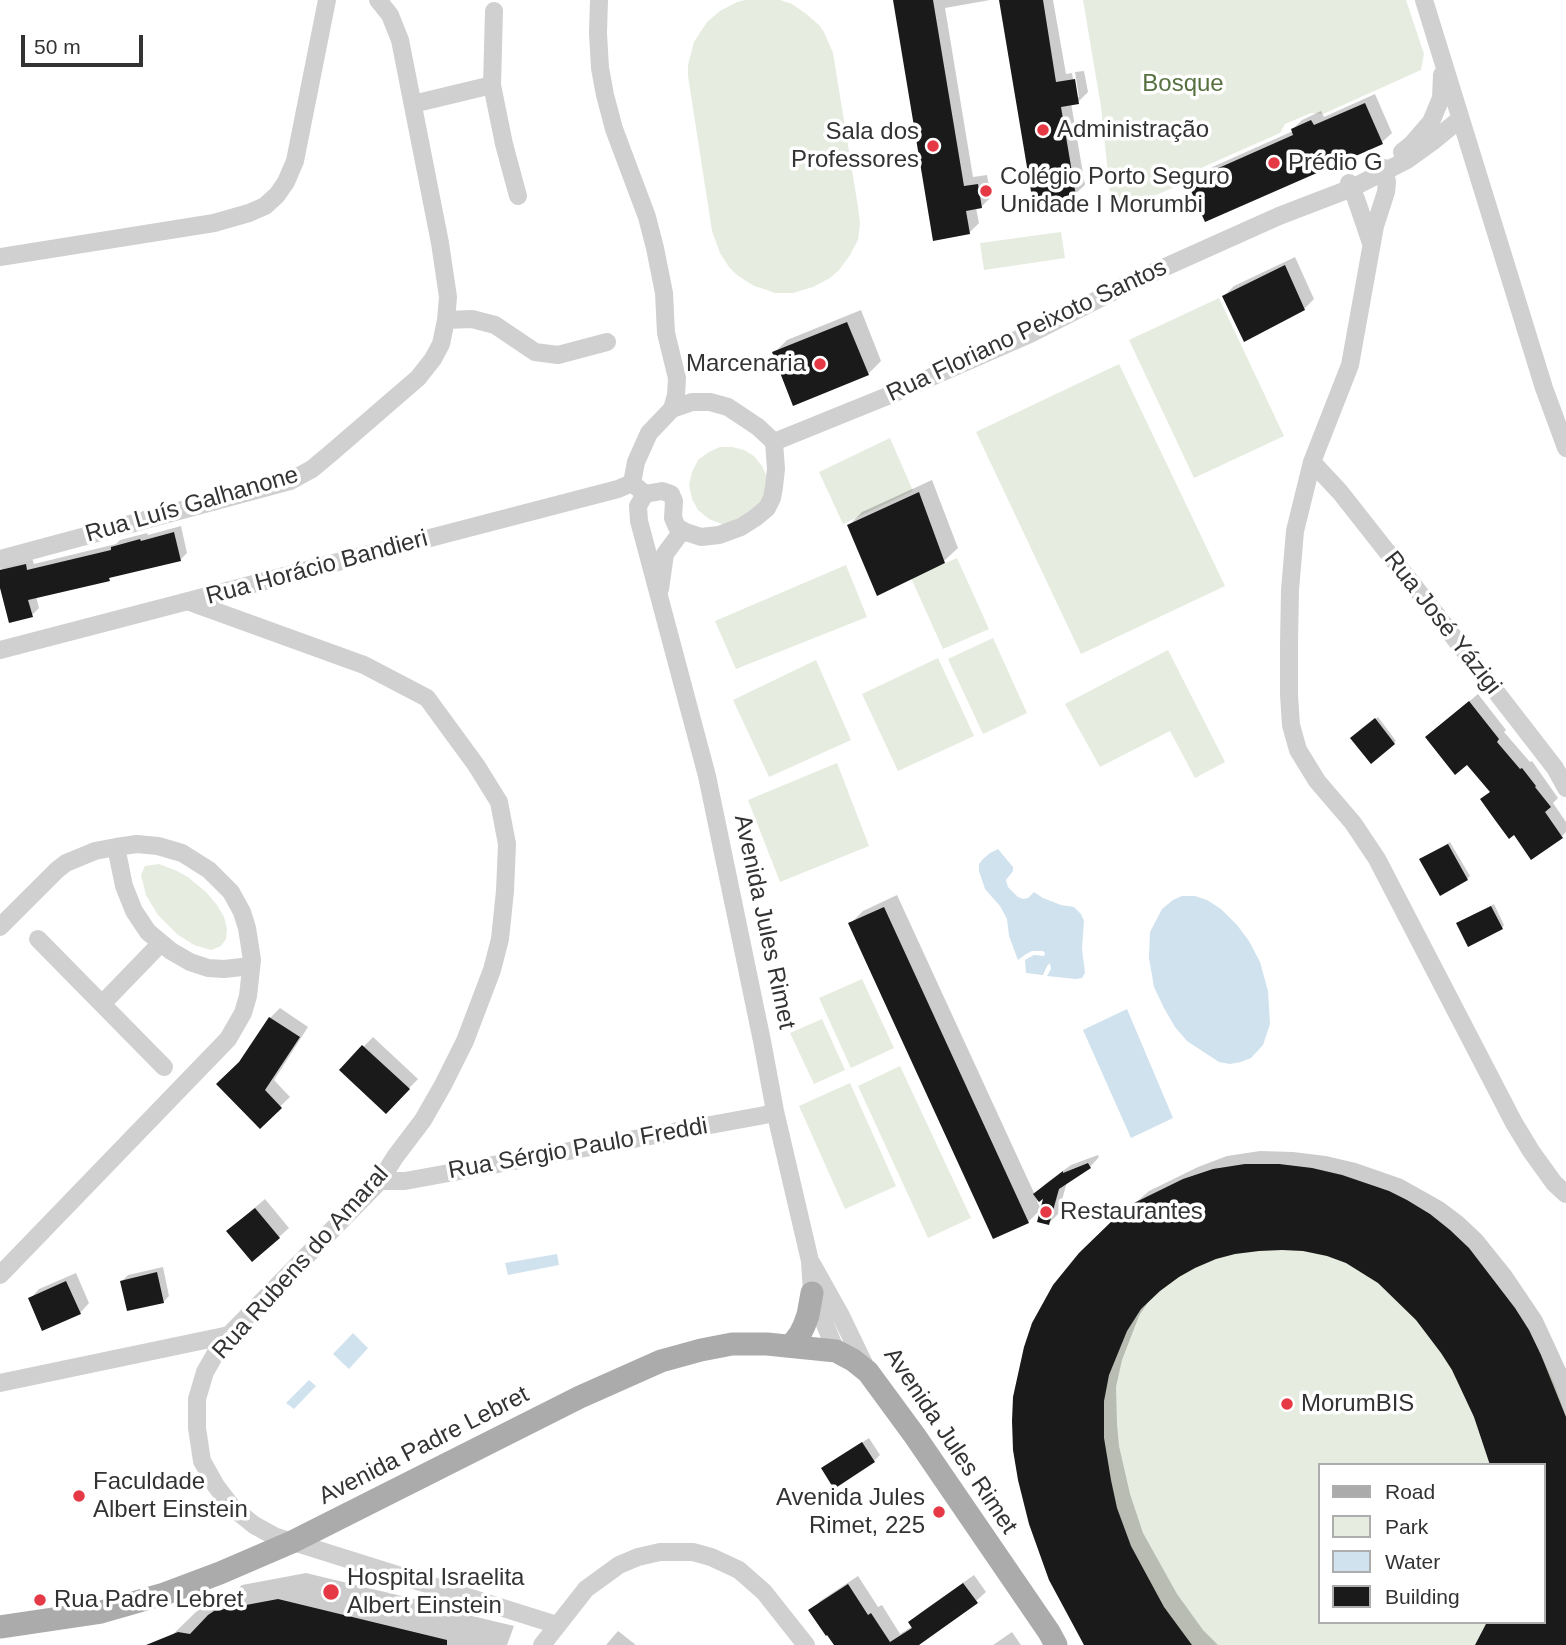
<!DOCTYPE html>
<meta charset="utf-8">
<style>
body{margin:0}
#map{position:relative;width:1566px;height:1645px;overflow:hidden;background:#fff;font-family:Helvetica,sans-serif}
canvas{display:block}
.legend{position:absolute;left:1318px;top:1463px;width:228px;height:161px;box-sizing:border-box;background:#fff;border:2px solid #adadad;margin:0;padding:9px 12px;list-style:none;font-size:21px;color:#333}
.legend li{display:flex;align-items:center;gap:14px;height:35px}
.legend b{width:35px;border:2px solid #adadad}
.scale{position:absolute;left:21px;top:35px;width:122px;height:32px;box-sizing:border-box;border:4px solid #333;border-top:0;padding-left:9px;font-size:21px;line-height:24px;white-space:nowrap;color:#333;-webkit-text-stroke:5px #fff;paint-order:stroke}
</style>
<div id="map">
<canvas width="1566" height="1645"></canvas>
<ul class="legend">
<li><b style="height:9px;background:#ababab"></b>Road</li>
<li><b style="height:19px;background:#e6ecdf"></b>Park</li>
<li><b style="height:19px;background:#cfe2ee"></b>Water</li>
<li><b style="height:19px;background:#1a1a1a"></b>Building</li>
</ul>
<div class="scale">50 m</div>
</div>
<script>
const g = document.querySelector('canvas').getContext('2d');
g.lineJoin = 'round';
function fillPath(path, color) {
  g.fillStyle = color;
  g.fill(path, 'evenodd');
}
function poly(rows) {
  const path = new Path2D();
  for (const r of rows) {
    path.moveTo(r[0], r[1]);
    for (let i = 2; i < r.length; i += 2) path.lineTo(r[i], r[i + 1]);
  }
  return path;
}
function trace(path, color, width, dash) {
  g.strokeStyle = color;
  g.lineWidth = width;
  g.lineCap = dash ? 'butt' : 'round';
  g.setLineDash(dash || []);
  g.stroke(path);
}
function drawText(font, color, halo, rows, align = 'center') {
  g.font = font + ' Helvetica,sans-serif';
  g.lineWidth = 7;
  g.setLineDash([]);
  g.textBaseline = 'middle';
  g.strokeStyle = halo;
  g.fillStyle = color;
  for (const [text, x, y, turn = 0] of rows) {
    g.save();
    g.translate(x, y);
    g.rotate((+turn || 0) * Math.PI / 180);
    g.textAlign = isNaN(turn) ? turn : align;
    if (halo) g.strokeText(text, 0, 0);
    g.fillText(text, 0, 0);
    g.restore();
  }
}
const green = poly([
 [745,0,780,0,792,4,805,13,819,25,824,32,833,53,858,207,860,223,858,240,850,255,839,270,830,278,813,287,793,293,775,293,764,289,754,286,737,275,729,267,720,253,712,231,688,76,688,65,694,42,707,22,720,11,737,2],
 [1083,0,1406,0,1424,54,1421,70,1323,114,1311,113,1285,124,1280,133,1183,176,1177,186,1124,209,1111,203,1101,107],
 [1061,232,1065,258,984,270,980,243],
 [1219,298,1284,436,1194,478,1129,340],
 [1119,364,1225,586,1081,654,976,432],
 [890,438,913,491,843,524,819,472],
 [720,447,732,447,744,450,754,456,762,466,767,477,764,501,735,523,722,524,709,519,698,510,692,499,689,485,692,472,698,460,709,452],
 [957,558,989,629,943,649,911,578],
 [846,565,867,617,736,669,715,621],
 [993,638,1027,713,983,734,948,659],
 [1168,650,1225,762,1195,778,1170,731,1100,767,1065,704],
 [938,658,974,736,898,771,862,694],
 [816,660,851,740,769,777,733,700],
 [837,763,869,846,780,882,748,800],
 [159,864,177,871,188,877,206,892,217,905,224,917,227,929,226,939,221,946,211,950,194,945,177,934,158,915,146,895,141,875,145,866],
 [862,979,894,1048,851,1068,819,998],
 [822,1019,845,1070,814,1084,790,1033],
 [900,1066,971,1218,928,1238,858,1086],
 [850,1083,896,1186,845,1209,799,1106],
 [1245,1164,1279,1164,1312,1168,1343,1175,1389,1191,1430,1214,1450,1230,1469,1248,1515,1308,1529,1330,1541,1355,1554,1383,1566,1417,1566,1645,1084,1645,1049,1580,1029,1524,1018,1480,1013,1397,1024,1347,1032,1323,1053,1285,1079,1253,1113,1220,1134,1203,1183,1179,1213,1169],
 [1319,1465,1543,1465,1543,1622,1319,1622]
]);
const water = poly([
 [998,849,1013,867,1013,871,1006,880,1008,887,1018,897,1023,899,1028,898,1034,892,1043,898,1061,905,1074,907,1081,914,1084,921,1082,949,1085,973,1082,978,1076,979,1047,976,1051,969,1050,963,1047,966,1043,975,1026,973,1025,960,1034,955,1044,956,1045,953,1043,951,1032,951,1026,954,1018,960,1009,936,1007,919,1000,906,985,889,979,871,979,864,983,859,990,853],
 [1182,896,1195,896,1207,900,1221,909,1237,925,1249,941,1260,962,1268,991,1270,1024,1263,1045,1251,1058,1241,1062,1230,1064,1219,1062,1187,1041,1175,1027,1164,1008,1154,987,1149,958,1150,932,1162,909,1173,900],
 [1127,1009,1173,1118,1131,1138,1083,1030],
 [557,1254,559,1265,508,1275,505,1263],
 [353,1333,368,1348,349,1369,333,1354],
 [309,1380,316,1386,294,1409,286,1403]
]);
const shadow = poly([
 [895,0,990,0,945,8,973,177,987,175,991,197,981,207,976,208,979,223,969,233],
 [1001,0,1053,0,1066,74,1072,73,1076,97,1079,97,1075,72,1084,71,1088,92,1078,102,1071,103,1085,185,1075,194],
 [1375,94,1392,133,1382,142,1189,183,1199,173,1293,131,1293,129,1302,120,1321,111,1324,117],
 [1295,257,1314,299,1304,309,1224,296,1234,286],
 [861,310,881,361,868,374,774,353,787,340],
 [932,480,958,548,944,561,877,593,849,525,862,512],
 [181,526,187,553,180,560,113,575,109,579,36,596,39,608,32,615,0,582,0,569,5,565,32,558,34,564,116,544,120,540,147,533,148,535],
 [1478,694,1506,730,1504,732,1530,762,1532,761,1558,798,1553,803,1566,822,1566,832,1562,836,1482,799,1491,791,1467,763,1427,737],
 [1378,717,1396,741,1394,743,1355,736],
 [1450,842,1470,876,1467,879,1424,857],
 [897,895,1035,1195,1045,1184,1071,1165,1098,1155,1099,1157,1090,1167,1067,1182,1058,1214,1049,1223,1046,1195,1037,1201,1041,1209,1028,1222,850,924,863,911],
 [1494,904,1504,925,1502,928,1461,921],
 [280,1008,308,1027,274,1080,290,1097,260,1126,241,1062,270,1018],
 [373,1037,418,1079,386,1112,341,1070],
 [1260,1151,1293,1152,1326,1156,1356,1163,1402,1179,1443,1202,1463,1217,1482,1235,1511,1271,1542,1317,1566,1369,1566,1645,1477,1645,1543,1622,1543,1465,1483,1438,1454,1369,1432,1336,1379,1282,1346,1262,1327,1255,1303,1250,1259,1249,1215,1257,1178,1275,1152,1296,1139,1316,1122,1360,1116,1387,1117,1424,1119,1446,1130,1494,1143,1533,1177,1594,1203,1630,1218,1645,1086,1645,1113,1222,1149,1191,1198,1167,1227,1156],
 [265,1199,289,1228,279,1237,238,1222],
 [163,1267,169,1296,163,1302,122,1281,128,1275],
 [76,1273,89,1303,80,1313,30,1299,39,1289],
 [869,1438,880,1455,874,1461,830,1463],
 [306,1573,464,1611,464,1614,514,1626,507,1645,166,1645,168,1639,196,1612,206,1605,217,1608,242,1585],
 [974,1575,986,1592,976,1601,916,1645,835,1645,811,1611,820,1601,858,1576,878,1607,882,1605,900,1634,913,1626,911,1623,920,1613],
 [618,1631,636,1645,606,1645],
 [1012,1632,1021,1645,993,1645]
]);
const building = poly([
 [893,0,933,0,964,186,978,184,982,208,966,211,970,234,933,241],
 [999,0,1043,0,1056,82,1075,79,1079,104,1061,107,1076,196,1033,203],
 [1365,103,1383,144,1205,222,1187,182,1293,135,1291,129,1311,120,1314,125],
 [1285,265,1305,310,1244,342,1222,296],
 [847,322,869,375,793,406,772,352],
 [919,492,945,563,877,596,847,525],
 [174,532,181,561,109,578,110,581,28,600,33,617,9,623,0,588,0,570,26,564,27,570,111,550,111,547,140,539,141,541],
 [1469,701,1499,739,1497,742,1520,769,1522,768,1536,786,1535,787,1551,807,1545,812,1563,838,1531,860,1514,835,1509,839,1495,820,1480,799,1490,792,1467,765,1455,775,1425,737],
 [1375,718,1395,744,1371,764,1350,738],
 [1448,844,1468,880,1440,896,1419,859],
 [1491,906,1503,929,1468,947,1456,923],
 [884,907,1029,1223,993,1239,848,923],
 [269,1017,300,1037,265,1090,282,1108,260,1129,216,1084,239,1062],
 [362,1045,410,1089,386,1114,339,1070],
 [1088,1163,1091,1168,1059,1189,1049,1225,1037,1222,1043,1199,1039,1202,1033,1194,1063,1171,1063,1173],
 [1245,1164,1279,1164,1312,1168,1342,1175,1389,1191,1407,1200,1430,1214,1450,1230,1469,1248,1515,1308,1529,1330,1541,1355,1566,1417,1566,1645,1475,1645,1487,1622,1543,1622,1543,1465,1490,1465,1474,1417,1452,1370,1441,1353,1416,1320,1378,1283,1346,1263,1327,1256,1303,1251,1282,1250,1259,1251,1235,1254,1216,1259,1195,1268,1179,1277,1160,1291,1141,1309,1127,1331,1109,1375,1104,1401,1104,1438,1111,1480,1117,1508,1131,1546,1164,1607,1192,1645,1084,1645,1049,1580,1029,1524,1018,1480,1013,1450,1012,1421,1013,1397,1024,1347,1032,1323,1053,1285,1079,1253,1113,1220,1134,1203,1183,1179,1213,1169],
 [255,1208,280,1238,252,1262,226,1231],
 [157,1272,164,1303,127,1311,120,1281],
 [66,1281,81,1314,42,1331,28,1298],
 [862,1442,875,1462,834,1489,821,1468],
 [963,1583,978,1603,919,1645,834,1645,827,1635,826,1636,808,1610,848,1584,868,1615,871,1613,890,1642,912,1628,908,1622],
 [278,1599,447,1640,447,1645,146,1645,178,1632,190,1634,208,1615,214,1611]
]);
const minor = poly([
 [599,0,598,33,600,68,605,95,614,129,647,217,655,248,664,293,666,333,677,378,676,395,672,409],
 [1424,0,1544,388,1566,448],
 [494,11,492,85,504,144,518,196],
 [413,104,492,85],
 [1402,152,1412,144,1431,122,1441,98,1442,75],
 [1384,168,1387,182,1386,192,1375,226,1350,365,1312,462,1295,531,1290,590,1289,644,1289,695,1291,725,1298,750,1317,781,1353,823,1377,859,1514,1123,1531,1151,1554,1183,1566,1194],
 [1349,183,1356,199,1371,243],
 [0,257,214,223,249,213,265,206,277,195,286,182,295,161,327,0],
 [446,320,472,319,495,325,535,352,558,355,607,342],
 [692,402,710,402,728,407,758,427,774,442,776,469,774,487,772,498,767,508,755,518,741,527,719,535,701,537,686,532,677,527,673,518,674,501,671,494,662,491,645,494,632,483,636,462,649,433,672,409,692,402],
 [774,442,890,395,1030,334,1134,281,1279,216,1352,188,1407,160,1432,142,1460,119],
 [1312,462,1340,492,1425,600,1555,768,1566,788],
 [645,494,638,506,639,521,707,776,762,1041,775,1111,810,1261,812,1293,836,1351],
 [0,559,290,481,312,469,330,454,418,378,433,359,441,344,446,320,448,297,440,243,400,40,390,15,378,0],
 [660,589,665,554,679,535,686,532],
 [190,602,364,665,427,698,476,765,499,802,507,844,505,891,500,939,492,970,465,1041,443,1085,423,1120,395,1157,380,1181,229,1335,217,1351,205,1372,197,1399,197,1428,202,1461,216,1486,233,1508,254,1525,274,1536,557,1625],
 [0,650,618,489,632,483],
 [116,847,124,886,134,911,148,932,171,951,190,962,208,968,224,969,251,966],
 [0,927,57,870,66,863,95,851,116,847,137,844,158,846,182,853,209,870,231,892,242,912,247,928,252,960,248,996,243,1013,228,1039,0,1275],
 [38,939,164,1067],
 [102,1004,161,943],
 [380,1181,405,1181,765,1115,775,1111],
 [812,1264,841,1316,867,1370],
 [0,1383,229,1335],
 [542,1645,586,1589,619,1565,638,1557,660,1552,693,1552,711,1557,739,1570,764,1592,806,1645]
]);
const major = poly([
 [791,1346,800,1334,804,1326,808,1315,812,1293],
 [0,1627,101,1612,164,1594,220,1573,292,1542,580,1397,661,1361,701,1350,732,1344,767,1344,836,1351,853,1360,868,1372,915,1436,1049,1632,1056,1645]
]);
const markers = [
 [1043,130,7,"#e63946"],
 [933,146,7,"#e63946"],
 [1274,163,7,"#e63946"],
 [986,191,7,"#e63946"],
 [820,364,7,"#e63946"],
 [1046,1212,7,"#e63946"],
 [1287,1404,7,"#e63946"],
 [79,1496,7,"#e63946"],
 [939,1512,7,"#e63946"],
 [331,1592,9,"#e63946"],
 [40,1600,7,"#e63946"]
];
const parkNames = [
 ["Bosque",1183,84]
];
const poiNames = [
 ["Administração",1057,130],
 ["Sala dos",919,132,"right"],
 ["Professores",919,160,"right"],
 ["Prédio G",1288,163],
 ["Colégio Porto Seguro",1000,177],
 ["Unidade I Morumbi",1000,205],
 ["Marcenaria",806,364,"right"],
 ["Restaurantes",1060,1212],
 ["MorumBIS",1301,1404],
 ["Faculdade",93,1482],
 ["Albert Einstein",93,1510],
 ["Avenida Jules",925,1498,"right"],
 ["Rimet, 225",925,1526,"right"],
 ["Hospital Israelita",347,1578],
 ["Albert Einstein",347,1606],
 ["Rua Padre Lebret",54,1600]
];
const streetNames = [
 ["Rua Floriano Peixoto Santos",1027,331,-25],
 ["Rua Luís Galhanone",192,505,-16],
 ["Rua Horácio Bandieri",317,568,-15],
 ["Rua José Yázigi",1442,623,52],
 ["Avenida Jules Rimet",764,922,78],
 ["Rua Sérgio Paulo Freddi",578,1149,-10],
 ["Rua Rubens do Amaral",301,1263,-48],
 ["Avenida Jules Rimet",950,1441,56],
 ["Avenida Padre Lebret",424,1446,-27]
];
fillPath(green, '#e6ecdf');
fillPath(water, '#cfe2ee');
fillPath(shadow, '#0003');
fillPath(building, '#1a1a1a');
trace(minor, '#d0d0d0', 18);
trace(major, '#ababab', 23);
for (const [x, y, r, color] of markers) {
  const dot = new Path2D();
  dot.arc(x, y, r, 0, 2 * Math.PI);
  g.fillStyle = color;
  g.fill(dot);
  trace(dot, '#fff', 2.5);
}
drawText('24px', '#56703f', '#fff', parkNames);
drawText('24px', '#333', '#fff', poiNames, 'left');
drawText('24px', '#333', '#fff', streetNames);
</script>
